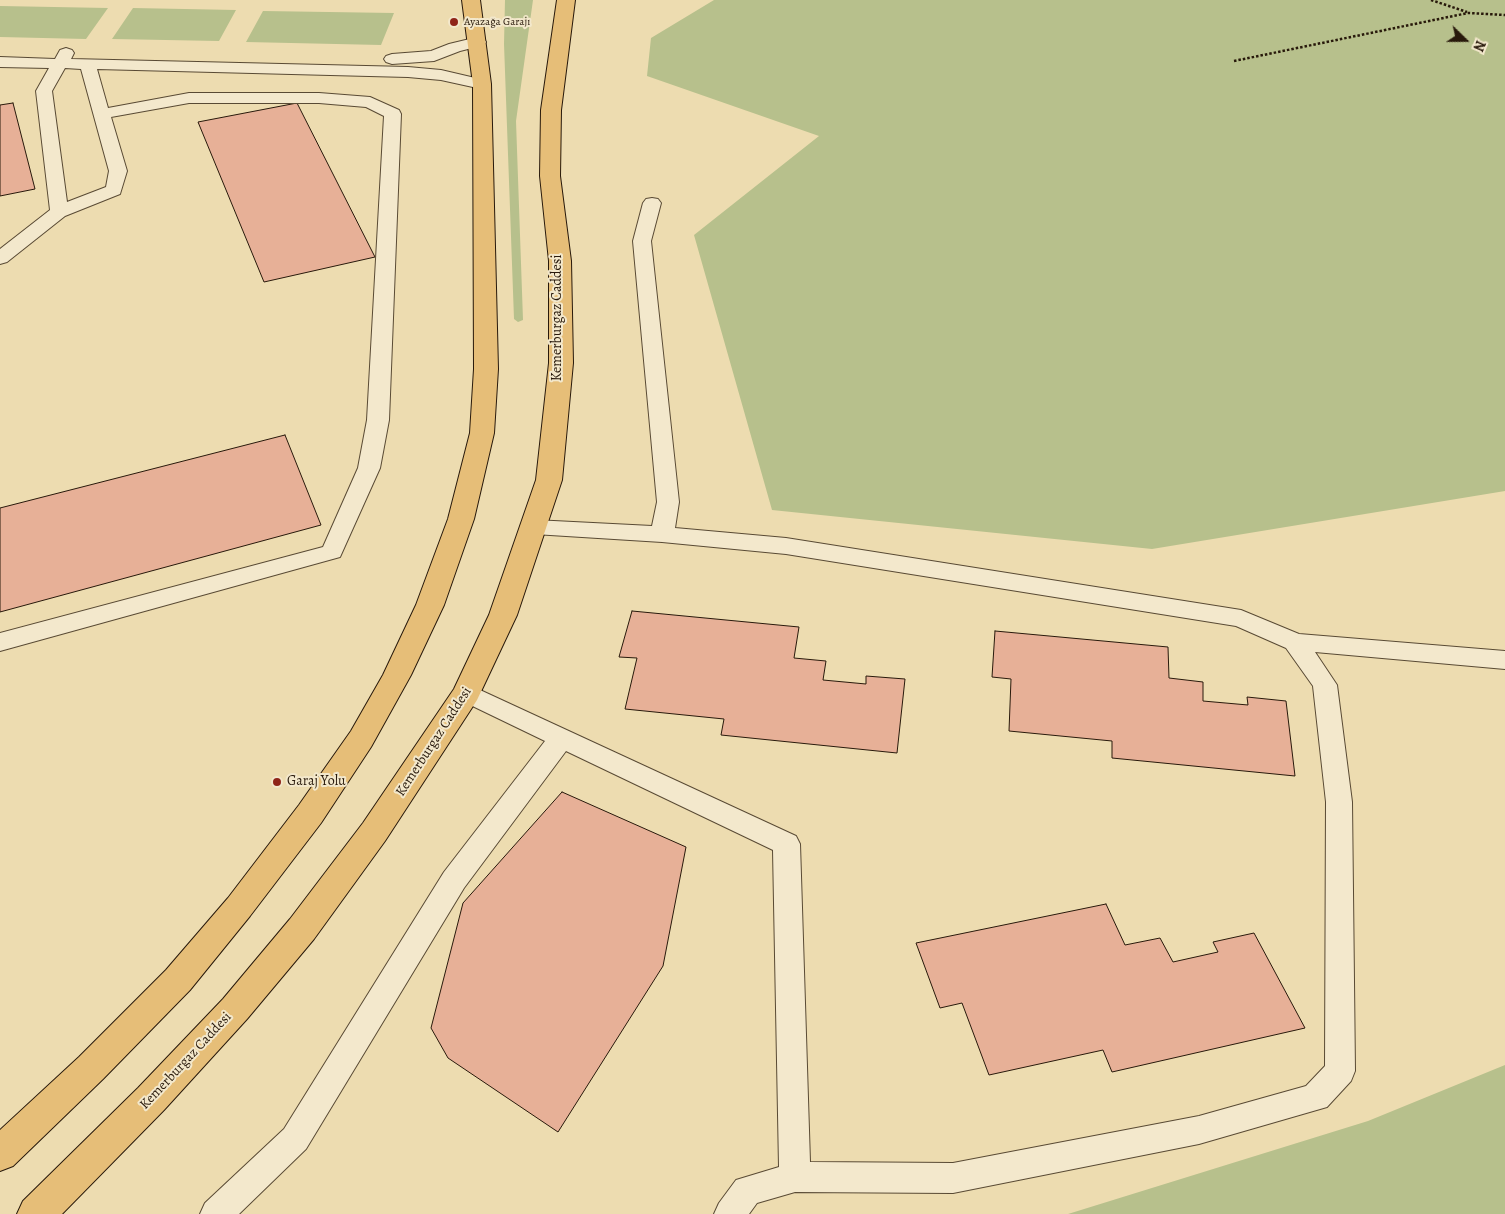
<!DOCTYPE html>
<meta charset="utf-8">
<style>
body{margin:0}
#map{position:relative;width:1505px;height:1214px;overflow:hidden;background:#eddcb0;font-family:Alegreya,serif}
canvas{display:block}
.north{position:absolute;left:1440px;top:15px;width:50px;height:50px;-webkit-text-stroke:4px #f3e8cc;paint-order:stroke;rotate:112deg;font-size:14px;font-weight:700;line-height:20px;text-align:center;color:#28190b}
.north::after{content:'';display:block;margin:auto;width:18px;height:22px;background:#28190b;clip-path:polygon(50% 0,100% 100%,50% 72%,0 100%)}
</style>
<div id="map">
<canvas width="1505" height="1214"></canvas>
<div class="north">N</div>
</div>
<script>
const g = document.querySelector('canvas').getContext('2d');
g.lineJoin = 'round';
function fillPath(path, color) {
  g.fillStyle = color;
  g.fill(path, 'evenodd');
}
function poly(rows) {
  const path = new Path2D();
  for (const r of rows) {
    path.moveTo(r[0], r[1]);
    for (let i = 2; i < r.length; i += 2) path.lineTo(r[i], r[i + 1]);
  }
  return path;
}
function trace(path, color, width, dash) {
  g.strokeStyle = color;
  g.lineWidth = width;
  g.lineCap = dash ? 'butt' : 'round';
  g.setLineDash(dash || []);
  g.stroke(path);
}
function drawText(font, color, halo, rows, align = 'center') {
  g.font = font + ' Alegreya,serif';
  g.lineWidth = 4;
  g.setLineDash([]);
  g.textBaseline = 'middle';
  g.strokeStyle = halo;
  g.fillStyle = color;
  for (const [text, x, y, turn = 0] of rows) {
    g.save();
    g.translate(x, y);
    g.rotate((+turn || 0) * Math.PI / 180);
    g.textAlign = isNaN(turn) ? turn : align;
    if (halo) g.strokeText(text, 0, 0);
    g.fillText(text, 0, 0);
    g.restore();
  }
}
const green = poly([
 [505,0,533,0,516,121,523,320,518,322,514,319,504,44],
 [714,0,1505,0,1505,491,1152,549,772,510,694,235,819,136,647,76,651,38],
 [0,6,108,8,86,39,0,37],
 [133,8,236,10,219,41,112,39],
 [263,11,394,13,381,45,246,42],
 [1505,1065,1505,1214,1068,1214,1368,1121]
]);
const building = poly([
 [13,103,35,189,0,196,0,105,13,103],
 [297,103,375,257,264,282,198,122,297,103],
 [285,435,321,525,0,612,0,508,285,435],
 [632,611,799,627,794,658,826,661,823,680,866,684,866,676,905,679,897,753,721,735,724,719,625,709,637,658,619,657,632,611],
 [995,631,1168,647,1169,678,1203,682,1203,701,1248,705,1247,697,1286,701,1295,776,1112,758,1112,741,1009,731,1011,679,992,677,995,631],
 [562,792,686,847,663,966,558,1132,448,1058,431,1028,463,903,562,792],
 [1106,904,1125,945,1160,938,1173,962,1218,952,1213,942,1254,933,1305,1028,1112,1072,1103,1050,989,1075,962,1003,940,1008,916,943,1106,904]
]);
const path = poly([
 [1431,0,1467,12],
 [1234,61,1468,13,1505,15]
]);
const lane = poly([
 [478,37,484,39,486,42,484,45,460,51,434,61,392,64,386,62,384,59,386,56,392,54,431,51,449,44,478,37],
 [66,48,72,50,74,53,71,59,408,67,441,70,488,81,490,84,488,87,482,89,441,80,408,77,97,69,108,108,189,93,319,93,370,97,399,110,401,114,389,420,380,468,340,557,0,651,0,633,323,547,358,468,367,420,384,116,366,107,319,103,189,103,111,117,127,171,120,194,65,216,7,262,0,264,0,249,50,210,36,91,49,68,0,67,0,57,55,59,60,50,66,48],
 [65,68,81,69,109,171,106,187,67,202,52,91,65,68],
 [652,198,658,199,661,203,651,241,679,502,675,528,786,538,1241,610,1299,634,1505,651,1505,669,1315,652,1337,685,1352,802,1355,1071,1351,1081,1327,1107,1199,1144,953,1193,795,1192,757,1203,749,1214,714,1214,719,1203,736,1180,779,1167,773,850,566,751,464,888,306,1149,239,1214,200,1214,205,1203,284,1129,444,872,545,741,458,699,455,693,458,687,467,684,796,836,800,844,810,1162,953,1163,1199,1116,1306,1086,1325,1066,1326,802,1313,686,1286,648,1236,626,786,554,662,542,534,534,526,532,523,527,526,522,534,520,652,526,657,502,633,241,643,203,646,199,652,198]
]);
const primary = poly([
 [462,0,480,0,491,84,498,369,494,433,474,519,444,605,411,675,371,747,321,823,250,916,190,990,103,1079,13,1166,0,1171,0,1130,79,1057,166,970,228,898,299,805,351,731,383,675,416,605,448,519,470,433,474,369,473,84,462,0],
 [557,0,575,0,561,110,560,176,571,261,573,363,562,480,517,615,477,700,385,841,314,939,247,1019,164,1110,62,1214,17,1214,23,1201,138,1088,223,999,290,919,363,823,454,689,489,615,536,480,549,363,549,261,540,176,541,110,557,0]
]);
const markers = [
 [454,22,5,"#8f2418"],
 [277,782,5,"#8f2418"]
];
const farPoinames = [
 ["Ayazağa Garajı",464,22]
];
const streetNames = [
 ["Kemerburgaz Caddesi",558,318,-90],
 ["Kemerburgaz Caddesi",434,742,-57],
 ["Kemerburgaz Caddesi",186,1061,-47]
];
const poiNames = [
 ["Garaj Yolu",287,782]
];
fillPath(green, '#b7c08c');
fillPath(building, '#e7b097');
trace(building, '#28190b', 1);
trace(lane, '#594a34', 2);
trace(primary, '#28190b', 2);
trace(path, '#28190b', 2.5, [2.5, 2]);
fillPath(lane, '#f3e8cc');
fillPath(primary, '#e6be78');
for (const [x, y, r, color] of markers) {
  const dot = new Path2D();
  dot.arc(x, y, r, 0, 2 * Math.PI);
  g.fillStyle = color;
  g.fill(dot);
  trace(dot, '#f3e8cc', 2);
}
drawText('11px', '#28190b', '#f3e8cc', farPoinames, 'left');
drawText('14px', '#28190b', '#f3e8cc', streetNames);
drawText('14px', '#28190b', '#f3e8cc', poiNames, 'left');
</script>
